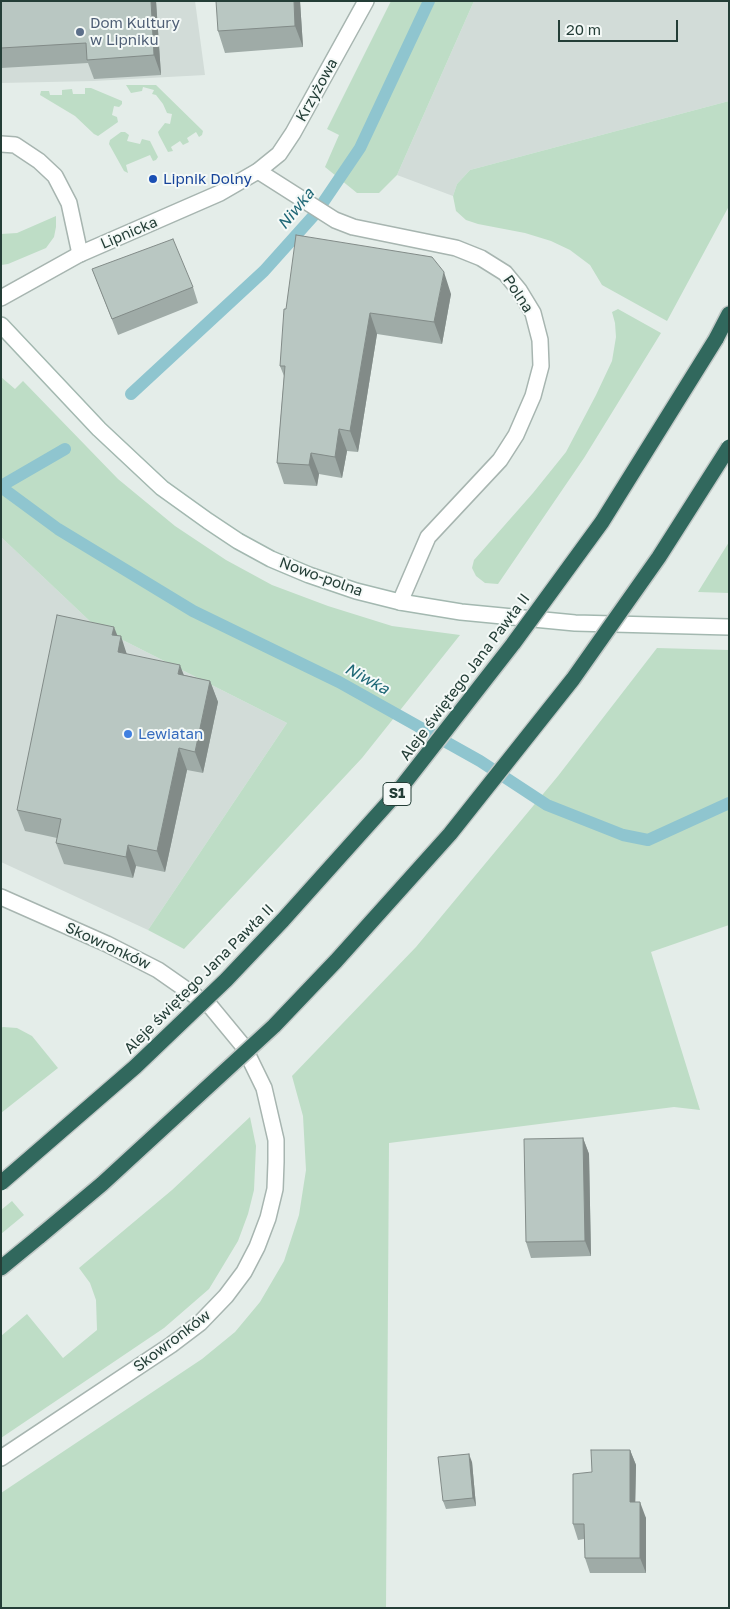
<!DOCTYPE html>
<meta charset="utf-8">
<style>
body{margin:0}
#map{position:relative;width:730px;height:1609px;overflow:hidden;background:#e4ede9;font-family:"Golos Text",sans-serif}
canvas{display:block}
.frame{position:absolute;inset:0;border:2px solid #243e37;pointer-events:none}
.scale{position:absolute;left:558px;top:20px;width:120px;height:22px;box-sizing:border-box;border:2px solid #243e37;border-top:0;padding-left:6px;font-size:15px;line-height:18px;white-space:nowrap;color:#243e37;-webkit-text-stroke:4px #f4f9f7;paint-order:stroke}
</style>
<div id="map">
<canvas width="730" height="1609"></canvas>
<div class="frame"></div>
<div class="scale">20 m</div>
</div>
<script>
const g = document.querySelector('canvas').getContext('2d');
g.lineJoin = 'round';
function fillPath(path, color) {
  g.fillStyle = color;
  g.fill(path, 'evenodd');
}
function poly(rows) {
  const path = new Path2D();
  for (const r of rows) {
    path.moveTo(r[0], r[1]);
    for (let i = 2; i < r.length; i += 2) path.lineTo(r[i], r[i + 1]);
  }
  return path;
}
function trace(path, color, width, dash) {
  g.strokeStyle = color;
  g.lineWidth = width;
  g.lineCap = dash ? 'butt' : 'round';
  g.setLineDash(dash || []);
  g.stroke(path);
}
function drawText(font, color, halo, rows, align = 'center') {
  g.font = font + ' "Golos Text",sans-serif';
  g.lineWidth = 4;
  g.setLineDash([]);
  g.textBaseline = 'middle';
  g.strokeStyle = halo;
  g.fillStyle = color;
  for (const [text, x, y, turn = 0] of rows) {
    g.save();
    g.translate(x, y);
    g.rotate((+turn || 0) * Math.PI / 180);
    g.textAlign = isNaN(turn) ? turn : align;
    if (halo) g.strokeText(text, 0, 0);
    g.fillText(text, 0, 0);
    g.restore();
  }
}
const built = poly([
 [1,1,195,1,205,75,94,81,1,83],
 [474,1,729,1,729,101,470,170,457,184,453,196,397,175],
 [1,537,95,626,287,723,148,930,1,862]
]);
const green = poly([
 [391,1,474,1,397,175,379,193,357,193,325,167,339,135,327,129],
 [126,85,156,85,203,131,202,135,199,137,196,132,187,138,189,142,183,145,180,141,171,147,173,151,168,152,159,135,158,132,165,123,170,124,172,114,167,113,163,104,156,95,152,94,154,90,143,87,142,91,131,93],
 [85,88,91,88,122,101,122,104,119,107,114,106,112,115,117,117,118,122,98,136,94,134,75,116,40,95,41,91,49,91,50,95,62,95,62,90,72,89,73,94,85,94],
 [729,101,729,206,667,321,602,285,590,265,570,250,551,241,525,233,478,224,466,220,456,211,453,196,457,184,470,170],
 [121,132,125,132,129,135,127,141,140,144,142,139,150,141,158,157,156,160,153,161,150,155,126,165,128,173,124,171,109,144,110,140],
 [56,216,56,227,54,237,46,248,8,264,1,265,1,234,17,233],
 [618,309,661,333,584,458,498,584,485,583,476,576,472,568,474,560,533,493,566,452,596,395,612,361,616,337,615,323,612,312],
 [1,377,15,389,23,381,118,479,175,526,226,560,272,585,328,606,392,626,460,635,362,758,184,949,148,930,287,723,95,626,1,537],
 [729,542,729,593,698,592],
 [657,648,729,650,729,925,651,952,700,1110,674,1107,389,1143,386,1608,1,1608,1,1493,202,1359,235,1332,260,1302,284,1261,299,1215,306,1170,303,1116,292,1076,416,947,558,776],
 [3,1027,17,1028,32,1036,58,1068,1,1113,1,1028],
 [250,1117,256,1146,254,1190,248,1214,238,1241,209,1289,164,1328,1,1438,1,1336,27,1314,63,1358,97,1330,96,1300,90,1283,79,1268,172,1190],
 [12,1201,24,1215,1,1234,1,1210]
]);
const stream = poly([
 [131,394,264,271,316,213,360,148,429,1],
 [1,486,65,449],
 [1,487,58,529,193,611,339,682,480,761,547,805,623,835,648,840,729,803]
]);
const lane = poly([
 [1,144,15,145,39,161,55,176,69,203,80,254],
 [258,171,335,220,353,227,456,248,481,258,505,273,519,290,533,313,540,340,541,366,533,396,516,435,500,460,428,537,400,602]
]);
const street = poly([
 [1,298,80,254,220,193,258,171,279,154,293,133,366,1],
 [1,897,107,944,158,970,211,1007,244,1047,264,1088,276,1140,276,1162,275,1189,268,1218,257,1247,244,1272,226,1296,200,1323,171,1345,1,1458]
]);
const secondary = poly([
 [1,325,99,429,162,488,208,521,238,541,271,559,309,575,356,591,400,602,461,612,575,623,729,627]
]);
const highway = poly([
 [716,339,729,314],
 [1,1268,40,1236]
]);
const highwayBridge = poly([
 [1,1183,135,1067,226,980,283,920,396,794,513,644,602,522,716,339],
 [40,1236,102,1184,274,1026,336,961,450,834,573,679,659,557,729,447]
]);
const wall = poly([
 [1,1,156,1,161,75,94,79,88,63,1,68],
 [300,1,303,47,225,53,218,31],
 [92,269,193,287,198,303,118,335],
 [451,294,442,344,377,334,358,452,347,451,342,478,319,474,317,486,284,484,277,463,284,376,280,366,286,309],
 [117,636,127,654,184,675,210,681,218,702,203,773,187,770,165,872,136,866,133,878,64,864,56,843,57,838,25,831,17,810],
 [583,1138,589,1154,591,1256,531,1258,526,1242],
 [630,1450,636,1465,635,1502,646,1518,646,1573,590,1573,585,1558,584,1539,578,1540,573,1524,592,1472],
 [472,1462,476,1506,446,1509,443,1501]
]);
const shadedWall = poly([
 [151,1,156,1,161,75,154,55],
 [294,1,300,1,303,47,295,26],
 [444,272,451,294,442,344,434,322],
 [370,313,377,334,358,452,350,431],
 [339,429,347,451,342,478,335,457],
 [311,453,319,474,317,486,309,465],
 [114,627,120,642,121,636,128,658,118,652,112,635],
 [180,665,188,686,178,674],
 [210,681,218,702,203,773,195,752],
 [179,748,187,770,165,872,157,851],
 [128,845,136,866,133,878,126,857],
 [583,1138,589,1154,591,1256,585,1241],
 [630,1450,636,1465,635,1517,630,1502],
 [469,1454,472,1462,476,1506,473,1498],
 [640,1502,646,1518,646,1573,640,1558]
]);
const building = poly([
 [1,1,151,1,154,55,87,60,86,43,1,48,1,1],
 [216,1,294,1,295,26,218,31,216,1],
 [296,235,432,257,444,272,434,322,370,313,350,431,339,429,335,457,311,453,309,465,277,463,285,366,280,366,284,309,286,309,296,235],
 [173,239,193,287,112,319,92,269,173,239],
 [57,615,114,627,112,635,121,636,118,652,180,665,178,674,210,681,195,752,179,748,157,851,128,845,126,857,56,843,61,819,17,810,57,615],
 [583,1138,585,1241,526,1242,524,1139,583,1138],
 [591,1450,630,1450,630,1502,640,1502,640,1558,585,1558,584,1524,573,1524,573,1474,592,1472,591,1450],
 [469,1454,473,1498,443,1501,438,1457,469,1454]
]);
const markers = [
 [80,32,5,"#5c6f8a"],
 [153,179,5,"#1a4fb4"],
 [128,734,5,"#3f7fe0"]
];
const shields = [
 [397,794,28]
];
const shieldNames = [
 ["S1",397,794]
];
const serviceNames = [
 ["Dom Kultury",90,23],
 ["w Lipniku",90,40]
];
const streetNames = [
 ["Krzyżowa",317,90,-61],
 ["Lipnicka",129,233,-23],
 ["Polna",518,294,56],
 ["Nowo-polna",321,577,20],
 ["Aleje świętego Jana Pawła II",465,677,-53],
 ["Skowronków",108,946,25],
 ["Aleje świętego Jana Pawła II",199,979,-45],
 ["Skowronków",172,1341,-37]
];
const transitNames = [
 ["Lipnik Dolny",163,179]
];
const shopNames = [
 ["Lewiatan",138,734]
];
const waterNames = [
 ["Niwka",296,209,-51],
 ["Niwka",367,679,29]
];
fillPath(built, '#d2dcd8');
fillPath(green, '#beddc6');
trace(stream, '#8fc5cf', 12);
trace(lane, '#a7b5b0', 18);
trace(street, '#a7b5b0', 18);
trace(secondary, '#a3b8b0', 18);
trace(highway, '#c2c9c7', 18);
trace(lane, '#fff', 15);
trace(street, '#fff', 15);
trace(secondary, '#fff', 15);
trace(highway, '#31685d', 15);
trace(highwayBridge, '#c2c9c7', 18, []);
trace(highwayBridge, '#31685d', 15);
fillPath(wall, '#9faba7');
fillPath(shadedWall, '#828b88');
fillPath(building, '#b9c7c2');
trace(building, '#828b88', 1);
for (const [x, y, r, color] of markers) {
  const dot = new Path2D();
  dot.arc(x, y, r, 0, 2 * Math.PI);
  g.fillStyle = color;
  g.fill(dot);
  trace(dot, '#f4f9f7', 2);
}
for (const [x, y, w] of shields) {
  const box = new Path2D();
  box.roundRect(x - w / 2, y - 11.5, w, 23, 4);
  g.fillStyle = '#f4f9f7';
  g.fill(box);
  trace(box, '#243e37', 1);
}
drawText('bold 14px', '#243e37', null, shieldNames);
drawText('15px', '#4e5e75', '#f4f9f7', serviceNames, 'left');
drawText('15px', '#243e37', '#f4f9f7', streetNames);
drawText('15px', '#164399', '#f4f9f7', transitNames, 'left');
drawText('15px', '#366cbe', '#f4f9f7', shopNames, 'left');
drawText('italic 16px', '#206877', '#f4f9f7', waterNames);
</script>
